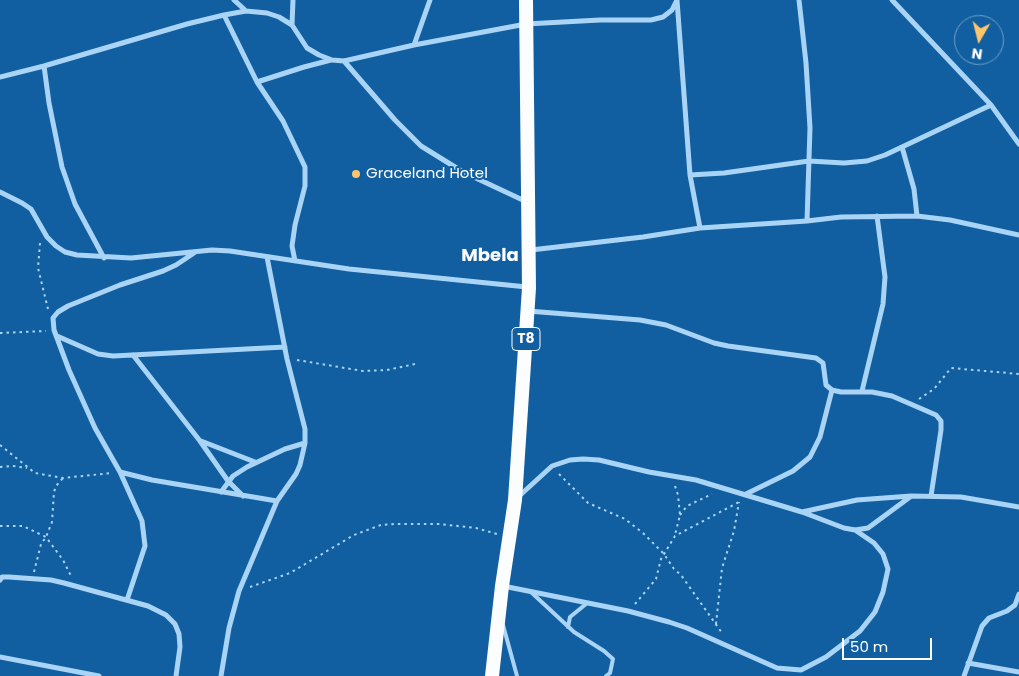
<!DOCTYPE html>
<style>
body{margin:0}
#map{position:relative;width:1019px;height:676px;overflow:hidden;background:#115fa0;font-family:Poppins,sans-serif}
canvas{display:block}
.north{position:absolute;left:954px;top:15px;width:50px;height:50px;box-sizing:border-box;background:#115fa0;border:1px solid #709fc6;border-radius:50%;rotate:188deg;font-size:14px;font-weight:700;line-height:20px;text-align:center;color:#fff}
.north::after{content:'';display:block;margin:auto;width:18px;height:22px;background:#ffc56d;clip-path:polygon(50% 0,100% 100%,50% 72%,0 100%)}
.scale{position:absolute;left:842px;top:638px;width:90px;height:22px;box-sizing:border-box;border:2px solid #fff;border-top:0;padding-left:6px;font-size:15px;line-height:18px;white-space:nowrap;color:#fff;-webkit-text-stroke:4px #115fa0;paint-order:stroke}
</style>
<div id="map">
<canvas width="1019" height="676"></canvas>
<div class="north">N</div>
<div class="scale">50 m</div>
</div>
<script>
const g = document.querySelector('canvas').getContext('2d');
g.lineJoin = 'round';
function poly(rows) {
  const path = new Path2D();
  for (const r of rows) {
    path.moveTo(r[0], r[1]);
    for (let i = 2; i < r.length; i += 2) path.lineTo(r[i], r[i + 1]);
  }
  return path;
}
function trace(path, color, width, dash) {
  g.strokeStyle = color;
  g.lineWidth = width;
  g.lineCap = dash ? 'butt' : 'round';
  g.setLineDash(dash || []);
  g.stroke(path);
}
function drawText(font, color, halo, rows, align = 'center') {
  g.font = font + ' Poppins,sans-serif';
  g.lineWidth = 4;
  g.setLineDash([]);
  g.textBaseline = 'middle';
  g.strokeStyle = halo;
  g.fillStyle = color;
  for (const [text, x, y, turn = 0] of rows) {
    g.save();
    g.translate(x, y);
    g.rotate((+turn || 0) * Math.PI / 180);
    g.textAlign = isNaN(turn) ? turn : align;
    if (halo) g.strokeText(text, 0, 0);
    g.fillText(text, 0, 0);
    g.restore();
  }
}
const path = poly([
 [40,243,38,268,48,309],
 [0,333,46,331],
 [297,360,363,371,387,370,415,364],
 [919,399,934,389,951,368,1019,374],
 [0,445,35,473,63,478,112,473],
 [0,467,13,466,27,468],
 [559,474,588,503,625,519,643,533,664,554,674,569,681,575,722,633],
 [675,486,678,495,680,515,675,535],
 [680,515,687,506,712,494],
 [0,526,23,526,46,537,63,560,71,576],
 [34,572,41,544,46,537,52,522,54,492,56,486,63,478],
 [250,587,290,573,354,535,381,525,394,524,439,524,476,528,497,534],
 [635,604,656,579,661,559,675,536,739,502],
 [716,624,722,568,734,531,739,502]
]);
const service = poly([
 [532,593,574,632,604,651,613,659,610,673,606,676],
 [503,625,517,676],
 [568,627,570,617,586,604]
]);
const minor = poly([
 [234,0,246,11],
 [677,0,690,175,700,228],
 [799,0,806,63,810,128,807,221],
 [892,0,991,105,1019,144],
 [224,15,257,82,283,121,305,167,305,186,295,225,292,246,295,261],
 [292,25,293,0],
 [414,45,430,0],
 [344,61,395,120,421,146,463,172,527,202],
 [44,66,49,103,62,167,75,204,104,258],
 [0,77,44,66,187,24,224,15,246,11,267,13,279,17,292,25,307,48,319,55,332,60,344,61,414,45,526,24,600,20,651,20,663,17,672,10,677,0],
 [257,82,304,67,331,60],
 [902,147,914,189,917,216],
 [690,175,724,173,809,161,844,163,867,161,885,155,991,105],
 [0,192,22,203,31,209,47,237,56,246,65,252,77,255,131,258,212,250,230,251,349,269,527,287],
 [531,250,643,237,700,228,807,221,841,217,917,216,950,220,1019,235],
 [528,311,640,320,666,325,714,343,728,346,816,358,823,363,826,385,832,390,841,392,872,392,892,396,936,415,941,421,941,430,931,496],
 [57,336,98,354,113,356,285,347],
 [133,355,200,441,228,481,243,496],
 [862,391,883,304,885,277,877,216],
 [201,441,255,462],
 [120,472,152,480,277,501],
 [221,492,233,476,247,467,285,449,305,443],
 [746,494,793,471,810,457,820,437,832,390],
 [517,498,552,466,570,460,583,459,599,460,649,472,696,480,802,512,857,500,911,496,961,497,1019,507],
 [802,512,844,528,855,530,868,528,910,497],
 [0,580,2,577,9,577,51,580,64,583,148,606,166,615,175,624,179,634,180,647,176,676],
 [503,586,628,611,669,622,687,628,777,668,801,670,826,657,860,631,875,612,883,592,888,569,883,554,874,543,855,530],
 [127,600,145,546,142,521,120,472,95,428,69,370,54,330,53,318,58,312,68,306,120,285,163,271,176,265,194,253],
 [0,657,99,676],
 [968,663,1019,672],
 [221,676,229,628,239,591,277,501,296,474,300,465,305,443,305,429,287,359,267,257],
 [964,676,982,626,989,618,1007,611,1015,605,1019,594]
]);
const trunk = poly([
 [492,676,502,586,515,500,529,288,526,0]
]);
const markers = [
 [356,174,5,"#ffc56d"]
];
const shields = [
 [526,339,28]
];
const shieldNames = [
 ["T8",526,339]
];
const poiNames = [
 ["Graceland Hotel",366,174]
];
const quarterNames = [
 ["Mbela",490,256]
];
trace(path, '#a9d4f5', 2, [2.5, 4]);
trace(service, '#a9d4f5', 4);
trace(minor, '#a9d4f5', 5);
trace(trunk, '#fbfdff', 14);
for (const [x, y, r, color] of markers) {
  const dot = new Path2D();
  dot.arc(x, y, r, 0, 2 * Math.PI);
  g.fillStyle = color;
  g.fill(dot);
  trace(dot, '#115fa0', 2);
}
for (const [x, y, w] of shields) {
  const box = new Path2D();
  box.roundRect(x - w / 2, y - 11.5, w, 23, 4);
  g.fillStyle = '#115fa0';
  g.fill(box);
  trace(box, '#fff', 1);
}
drawText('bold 14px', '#fff', null, shieldNames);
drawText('15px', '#fff', '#115fa0', poiNames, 'left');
drawText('bold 18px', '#fff', '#115fa0', quarterNames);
</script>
